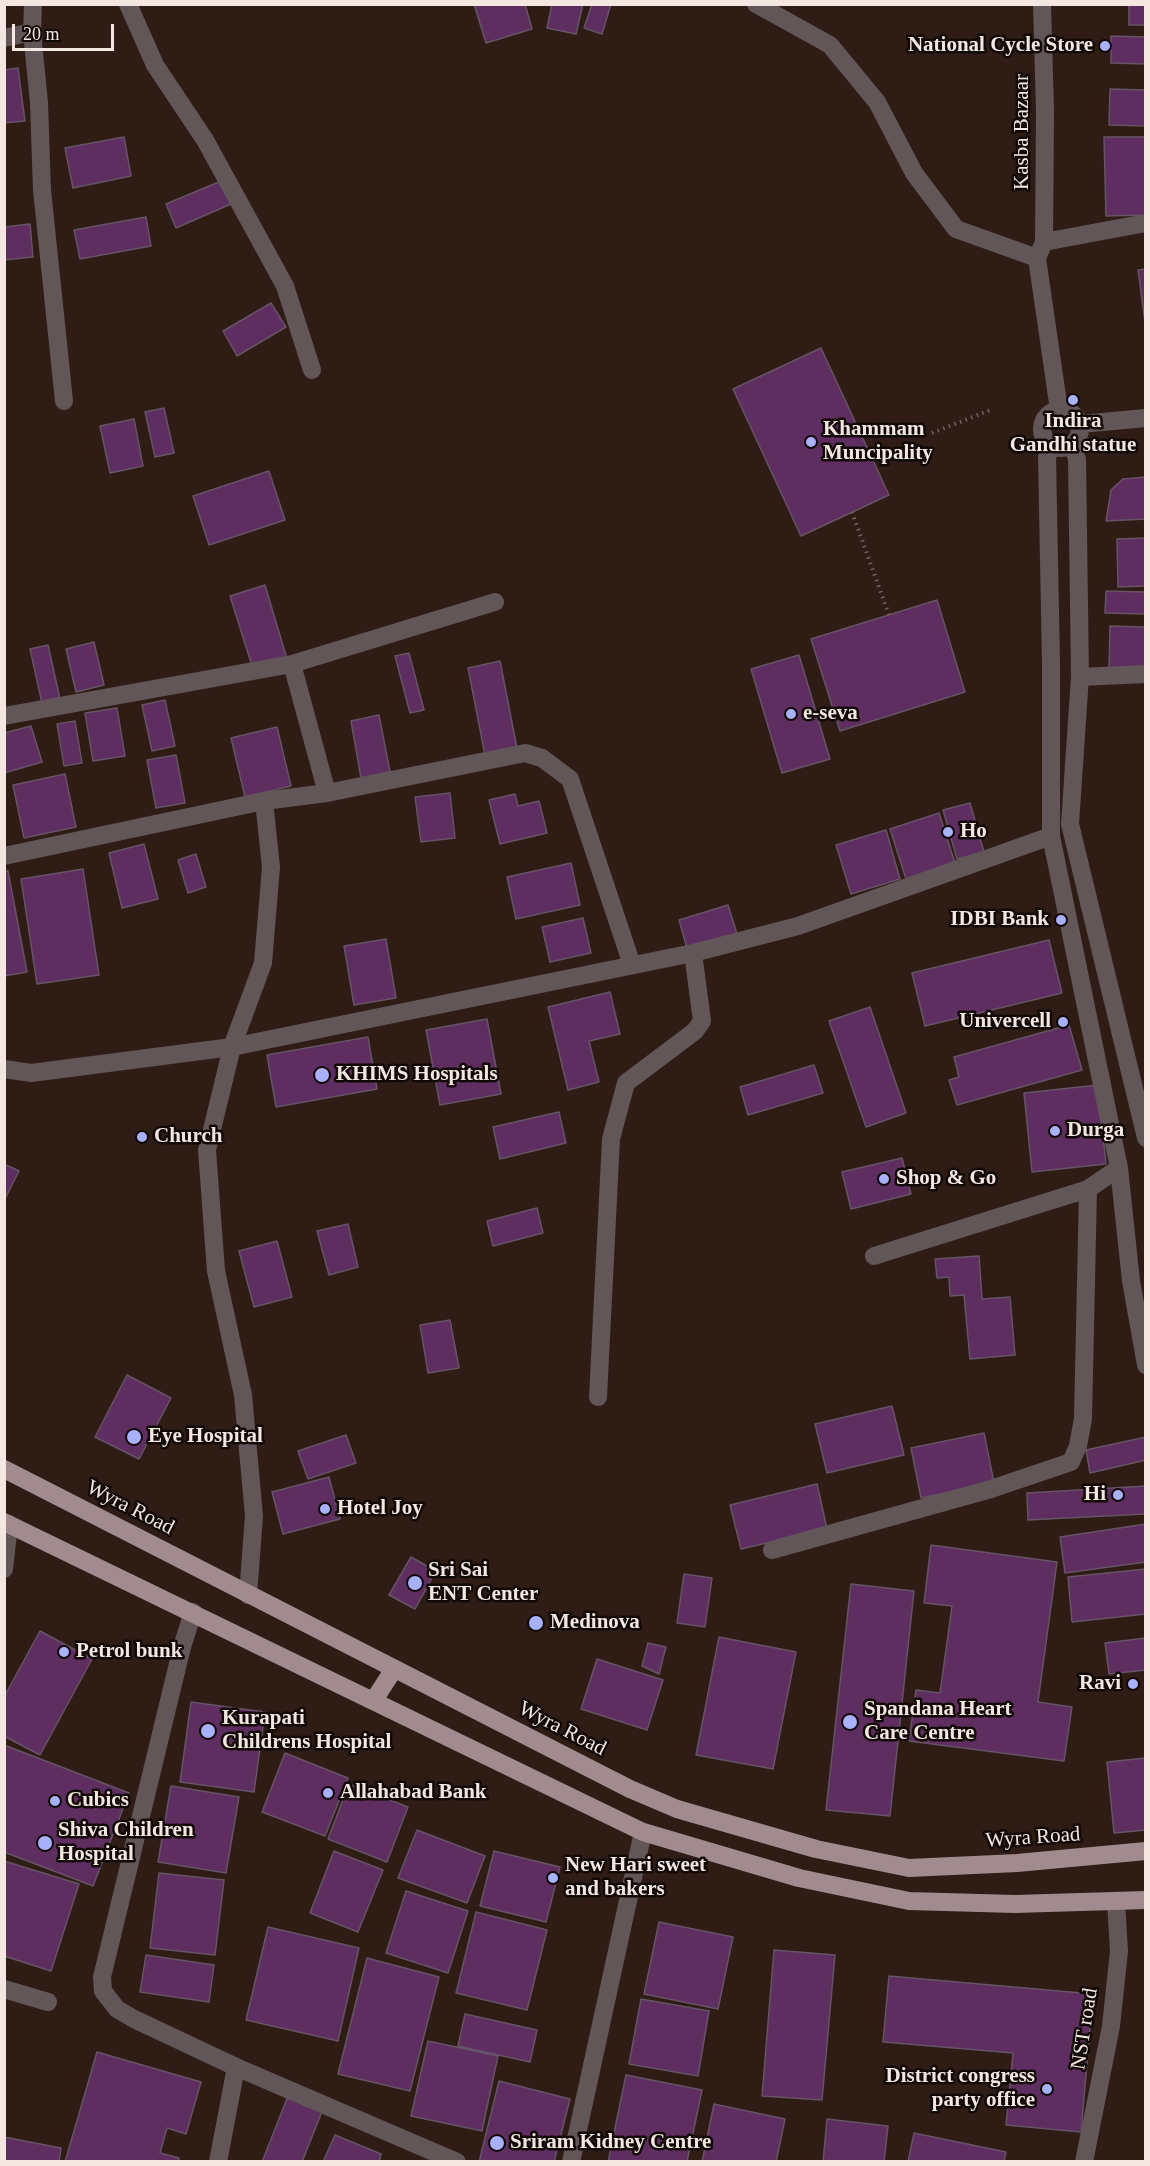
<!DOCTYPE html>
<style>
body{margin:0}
#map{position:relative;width:1150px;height:2166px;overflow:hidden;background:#2f1c15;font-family:"Times New Roman",serif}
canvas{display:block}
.frame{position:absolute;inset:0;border:6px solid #f4e6e0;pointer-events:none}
.scale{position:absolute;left:12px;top:24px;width:102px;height:27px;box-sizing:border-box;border:3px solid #f4e6e0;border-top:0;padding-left:8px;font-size:18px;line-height:21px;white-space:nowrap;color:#f4e6e0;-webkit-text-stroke:4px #110906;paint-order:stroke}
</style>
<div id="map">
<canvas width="1150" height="2166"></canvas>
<div class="frame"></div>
<div class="scale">20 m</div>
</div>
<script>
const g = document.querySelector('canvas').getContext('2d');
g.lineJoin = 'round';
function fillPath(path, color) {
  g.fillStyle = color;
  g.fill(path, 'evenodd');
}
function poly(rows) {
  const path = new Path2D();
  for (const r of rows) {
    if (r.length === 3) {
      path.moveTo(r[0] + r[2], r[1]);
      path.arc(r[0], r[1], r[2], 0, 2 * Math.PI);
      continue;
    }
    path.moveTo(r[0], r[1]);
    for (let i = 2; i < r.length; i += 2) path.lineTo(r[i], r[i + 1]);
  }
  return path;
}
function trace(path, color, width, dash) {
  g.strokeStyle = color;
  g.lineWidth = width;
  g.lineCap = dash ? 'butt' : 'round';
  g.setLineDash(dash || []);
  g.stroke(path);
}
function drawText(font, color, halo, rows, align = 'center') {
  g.font = font + ' "Times New Roman",serif';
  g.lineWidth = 5;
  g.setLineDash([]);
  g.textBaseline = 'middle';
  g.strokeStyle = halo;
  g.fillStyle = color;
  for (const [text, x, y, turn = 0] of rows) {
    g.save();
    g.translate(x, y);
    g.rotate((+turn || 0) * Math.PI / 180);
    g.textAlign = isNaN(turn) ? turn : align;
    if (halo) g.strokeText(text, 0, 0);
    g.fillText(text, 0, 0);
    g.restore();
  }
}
const building = poly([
 [474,4,525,4,532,29,486,43,474,4],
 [552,4,583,4,576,34,547,28,552,4],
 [592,4,611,4,602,34,584,28,592,4],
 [1129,4,1146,4,1146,25,1129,25,1129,4],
 [1111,36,1146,37,1146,64,1111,63,1111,36],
 [18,68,25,121,4,123,4,70,18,68],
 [1110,89,1146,90,1146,126,1109,125,1110,89],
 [124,137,131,176,73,188,65,148,124,137],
 [1104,137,1146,137,1146,215,1106,216,1104,137],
 [221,181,231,204,176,228,166,204,221,181],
 [146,217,151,246,80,259,74,230,146,217],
 [30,224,33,257,4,260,4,227,30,224],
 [1146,269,1146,330,1138,270,1146,269],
 [271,303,286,327,237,356,223,331,271,303],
 [821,348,889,495,801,536,733,389,821,348],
 [164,408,174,453,155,457,145,412,164,408],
 [134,419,143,466,110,473,100,426,134,419],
 [269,471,285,520,209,545,193,496,269,471],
 [1146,477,1146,519,1106,521,1111,490,1123,479,1146,477],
 [1146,538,1146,586,1118,587,1117,539,1146,538],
 [265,585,287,659,253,669,230,596,265,585],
 [1106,591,1146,592,1146,614,1105,613,1106,591],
 [937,600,965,692,840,731,811,639,937,600],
 [1110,626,1146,627,1146,668,1109,668,1110,626],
 [94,642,104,685,76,692,66,649,94,642],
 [48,645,60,699,42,703,30,649,48,645],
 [409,653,424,710,410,713,395,656,409,653],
 [799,655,830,759,782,773,751,669,799,655],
 [500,661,517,748,485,755,468,668,500,661],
 [165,700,175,746,152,751,142,705,165,700],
 [117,708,125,756,93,761,85,713,117,708],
 [379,715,390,772,361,778,351,721,379,715],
 [75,721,82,763,64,766,57,724,75,721],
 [31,726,42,762,4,773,4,733,31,726],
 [277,727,291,786,245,797,231,738,277,727],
 [176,755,185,803,156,808,147,760,176,755],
 [65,774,76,827,24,838,13,785,65,774],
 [450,793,455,838,421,842,415,797,450,793],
 [515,794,518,806,539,801,547,833,500,844,489,800,515,794],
 [970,803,984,852,957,859,943,810,970,803],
 [939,813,955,863,906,879,890,829,939,813],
 [886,830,900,879,851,894,836,845,886,830],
 [144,844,158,899,122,908,109,853,144,844],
 [196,854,206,887,188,893,178,860,196,854],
 [571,863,580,905,516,919,507,877,571,863],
 [83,869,99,975,37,984,21,879,83,869],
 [4,871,8,871,27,972,4,976,4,871],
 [728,905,738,937,688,952,679,920,728,905],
 [583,918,591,953,550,962,542,927,583,918],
 [386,939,396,998,354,1005,344,946,386,939],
 [1049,940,1062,993,925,1026,912,973,1049,940],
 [610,992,620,1034,589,1041,599,1082,568,1090,548,1007,610,992],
 [870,1007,906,1113,866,1127,829,1021,870,1007],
 [487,1019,501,1094,440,1105,426,1030,487,1019],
 [1069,1025,1082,1070,957,1105,949,1080,959,1077,954,1057,1069,1025],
 [368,1037,377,1089,276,1107,267,1055,368,1037],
 [814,1065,823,1093,748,1115,740,1087,814,1065],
 [1098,1085,1106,1164,1032,1172,1024,1093,1098,1085],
 [559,1112,566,1143,500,1159,493,1127,559,1112],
 [902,1158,911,1194,851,1209,842,1172,902,1158],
 [4,1164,19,1171,4,1201,4,1164],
 [537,1208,543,1233,493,1246,487,1221,537,1208],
 [348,1224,358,1267,329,1275,317,1231,348,1224],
 [277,1241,292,1297,254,1307,239,1251,277,1241],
 [979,1256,982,1299,1010,1297,1015,1355,970,1359,964,1295,950,1296,949,1277,937,1278,935,1259,979,1256],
 [450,1320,459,1368,428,1373,420,1325,450,1320],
 [127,1375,171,1398,139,1459,95,1437,127,1375],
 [892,1406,904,1455,827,1473,815,1424,892,1406],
 [984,1433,994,1483,921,1498,911,1448,984,1433],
 [346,1435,356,1463,308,1479,298,1451,346,1435],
 [1146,1437,1146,1460,1090,1473,1086,1450,1146,1437],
 [329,1477,340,1519,283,1534,272,1492,329,1477],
 [817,1484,827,1529,741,1549,730,1505,817,1484],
 [1146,1486,1146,1514,1028,1520,1027,1493,1146,1486],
 [1146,1524,1146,1562,1065,1573,1060,1537,1146,1524],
 [931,1545,1057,1562,1038,1702,1072,1707,1064,1761,909,1741,916,1690,940,1693,952,1606,924,1603,931,1545],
 [411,1557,436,1571,415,1609,389,1595,411,1557],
 [1146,1569,1146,1614,1072,1622,1068,1577,1146,1569],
 [684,1574,712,1578,705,1627,677,1623,684,1574],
 [851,1584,914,1591,890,1816,826,1810,851,1584],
 [40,1631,92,1659,40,1755,4,1736,4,1697,40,1631],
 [719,1637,796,1652,773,1769,696,1755,719,1637],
 [1146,1638,1146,1670,1109,1674,1105,1643,1146,1638],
 [648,1643,666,1647,659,1674,642,1666,648,1643],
 [597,1659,663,1680,647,1730,581,1709,597,1659],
 [191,1702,265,1712,254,1792,180,1782,191,1702],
 [4,1745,129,1793,93,1886,4,1852,4,1745],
 [285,1753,348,1778,325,1836,262,1812,285,1753],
 [1146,1758,1146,1830,1114,1833,1107,1762,1146,1758],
 [349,1784,408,1807,387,1862,328,1839,349,1784],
 [171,1786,239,1797,226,1873,158,1862,171,1786],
 [417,1830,485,1856,467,1903,398,1878,417,1830],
 [334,1851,383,1870,358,1932,310,1913,334,1851],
 [494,1851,560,1867,546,1922,480,1906,494,1851],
 [4,1861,79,1884,51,1971,4,1956,4,1861],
 [159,1873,224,1880,215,1955,150,1948,159,1873],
 [406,1891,468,1911,448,1973,386,1953,406,1891],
 [476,1912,547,1930,527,2010,456,1993,476,1912],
 [659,1922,733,1937,718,2009,644,1994,659,1922],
 [268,1927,359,1948,338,2041,246,2020,268,1927],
 [774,1950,835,1955,822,2100,762,2096,774,1950],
 [146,1955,214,1965,209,2002,140,1992,146,1955],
 [367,1958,439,1977,410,2091,338,2074,367,1958],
 [889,1976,1093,1994,1081,2132,1006,2125,1013,2053,883,2042,889,1976],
 [641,1999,709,2011,698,2076,629,2064,641,1999],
 [465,2014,537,2030,530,2062,458,2046,465,2014],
 [428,2041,498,2056,482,2131,411,2116,428,2041],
 [97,2052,201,2082,186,2134,167,2128,160,2153,179,2158,178,2162,65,2162,97,2052],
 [626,2075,702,2090,687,2162,608,2162,626,2075],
 [499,2081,570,2099,554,2162,479,2162,499,2081],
 [288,2096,323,2109,302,2162,262,2162,288,2096],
 [714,2104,785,2119,776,2162,702,2162,714,2104],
 [827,2119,888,2126,884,2162,823,2162,827,2119],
 [914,2133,1006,2152,1004,2162,908,2162,914,2133],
 [335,2135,381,2154,379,2162,323,2162,335,2135],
 [4,2137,61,2148,59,2162,4,2162,4,2137]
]);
const path = poly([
 [932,433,993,409],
 [852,512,889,615]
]);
const minor = poly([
 [33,4,32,32,39,103,42,190,64,401],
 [128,4,155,65,205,140,285,286,312,370],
 [756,4,830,45,877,102,914,173,956,229,1037,258],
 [4,38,32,32],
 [1044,242,1146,223],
 [1037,258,1044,242,1045,111,1042,4],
 [1037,258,1059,410],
 [1061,429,19],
 [1080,424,1146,418],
 [1072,444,1077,459,1080,677,1070,824,1146,1138],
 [1052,445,1047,457,1051,663,1051,836,1119,1168,1131,1281,1146,1365],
 [292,664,327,793],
 [1080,677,1146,674],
 [4,716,292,664,495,602],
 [4,856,264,801,327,793,525,753,542,758,570,779,632,965],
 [4,1069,31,1073,232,1047,693,953,798,926,1051,836],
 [874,1256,1088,1189],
 [598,1397,611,1139,626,1083,695,1031,702,1021,693,953],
 [772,1550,991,1489,1071,1462,1078,1446,1083,1419,1088,1189,1119,1168],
 [4,1569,9,1524],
 [248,1595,254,1516,243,1395,216,1271,207,1150,232,1047,263,963,271,867,264,801],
 [193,1612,182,1647,102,1977,103,1991,117,2009,134,2019,236,2067,457,2162],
 [4,1989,48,2002],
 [218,2162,236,2067],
 [571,2162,643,1832],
 [1084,2162,1111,2026,1119,1951,1116,1902]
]);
const major = poly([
 [4,1469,630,1789,677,1809,816,1849,909,1868,1017,1863,1146,1851],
 [4,1522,643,1832,799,1878,909,1901,1015,1904,1146,1900],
 [374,1700,394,1669]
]);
const markers = [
 [1105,46,6,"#a9b0fc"],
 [1073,400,6,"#a9b0fc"],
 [811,442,6,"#a9b0fc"],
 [791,714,6,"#a9b0fc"],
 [948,832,6,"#a9b0fc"],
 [1061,920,6,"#a9b0fc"],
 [1063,1022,6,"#a9b0fc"],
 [322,1075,8,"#a9b0fc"],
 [1055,1131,6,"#a9b0fc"],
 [142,1137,6,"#a9b0fc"],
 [884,1179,6,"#a9b0fc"],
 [134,1437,8,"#a9b0fc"],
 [1118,1495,6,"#a9b0fc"],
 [325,1509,6,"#a9b0fc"],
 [415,1583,8,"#a9b0fc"],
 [536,1623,8,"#a9b0fc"],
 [64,1652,6,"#a9b0fc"],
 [1133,1684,6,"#a9b0fc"],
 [850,1722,8,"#a9b0fc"],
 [208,1731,8,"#a9b0fc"],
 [328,1793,6,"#a9b0fc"],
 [55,1801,6,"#a9b0fc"],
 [45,1843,8,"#a9b0fc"],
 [553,1878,6,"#a9b0fc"],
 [1047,2089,6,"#a9b0fc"],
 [497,2143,8,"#a9b0fc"]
];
const poiNames = [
 ["National Cycle Store",1093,46,"right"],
 ["Indira",1073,422,"center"],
 ["Gandhi statue",1073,446,"center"],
 ["Khammam",823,430],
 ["Muncipality",823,454],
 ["e-seva",803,714],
 ["Ho",960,832],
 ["IDBI Bank",1049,920,"right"],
 ["Univercell",1051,1022,"right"],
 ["KHIMS Hospitals",336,1075],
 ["Durga",1067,1131],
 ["Church",154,1137],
 ["Shop & Go",896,1179],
 ["Eye Hospital",148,1437],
 ["Hi",1106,1495,"right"],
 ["Hotel Joy",337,1509],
 ["Sri Sai",428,1571],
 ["ENT Center",428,1595],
 ["Medinova",550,1623],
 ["Petrol bunk",76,1652],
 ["Ravi",1121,1684,"right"],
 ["Spandana Heart",864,1710],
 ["Care Centre",864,1734],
 ["Kurapati",222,1719],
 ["Childrens Hospital",222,1743],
 ["Allahabad Bank",340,1793],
 ["Cubics",67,1801],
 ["Shiva Children",58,1831],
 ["Hospital",58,1855],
 ["New Hari sweet",565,1866],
 ["and bakers",565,1890],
 ["District congress",1035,2077,"right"],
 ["party office",1035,2101,"right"],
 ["Sriram Kidney Centre",510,2143]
];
const streetNames = [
 ["Kasba Bazaar",1022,132,-90],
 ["Wyra Road",130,1508,27],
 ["Wyra Road",562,1729,27],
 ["Wyra Road",1033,1838,-4],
 ["NST road",1085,2029,-81]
];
fillPath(building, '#5e2e61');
trace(building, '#655465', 1.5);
trace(path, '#72615a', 4, [1.5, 4.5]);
trace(minor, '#625658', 18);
trace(major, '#a28b8e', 18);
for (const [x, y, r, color] of markers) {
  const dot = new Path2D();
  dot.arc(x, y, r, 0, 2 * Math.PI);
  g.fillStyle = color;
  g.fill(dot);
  trace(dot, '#110906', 2);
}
drawText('bold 21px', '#f4e6e0', '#110906', poiNames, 'left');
drawText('21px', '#f4e6e0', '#110906', streetNames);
</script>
